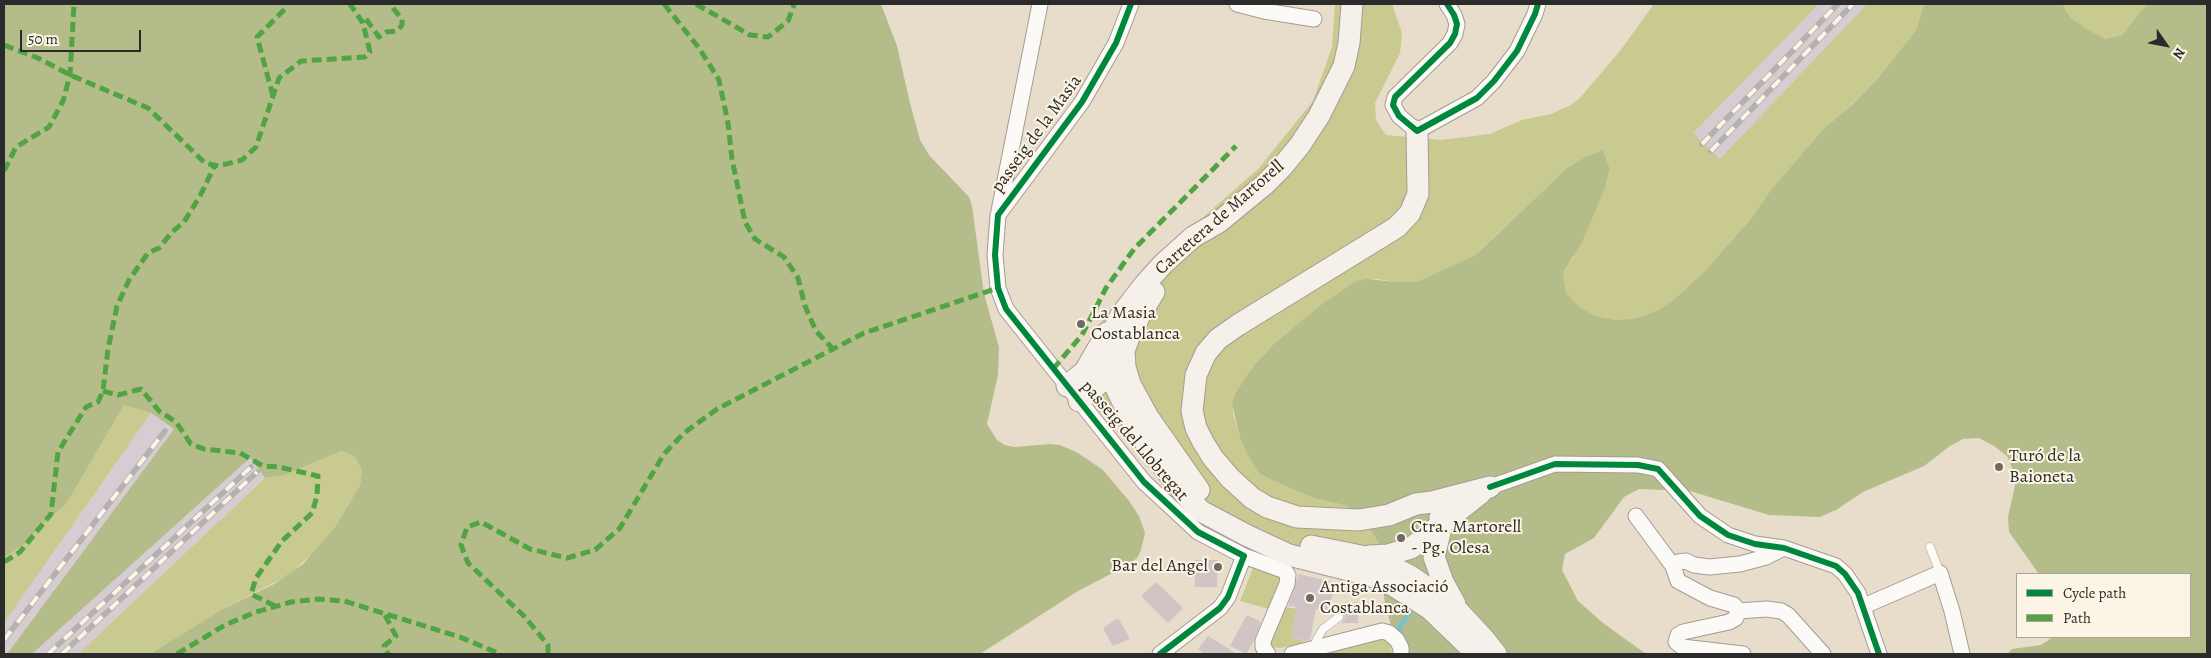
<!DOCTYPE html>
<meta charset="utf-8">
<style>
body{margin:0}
#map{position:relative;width:2211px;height:658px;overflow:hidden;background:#e8dccb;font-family:Alegreya,serif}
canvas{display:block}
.frame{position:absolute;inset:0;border:5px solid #2b2b2b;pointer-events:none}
.legend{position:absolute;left:2016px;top:573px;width:175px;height:65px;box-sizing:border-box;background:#fcf5e5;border:1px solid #a8a49b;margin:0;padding:6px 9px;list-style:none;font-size:15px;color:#2b2b2b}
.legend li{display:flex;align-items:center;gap:10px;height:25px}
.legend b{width:25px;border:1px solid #a8a49b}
.north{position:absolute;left:2141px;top:20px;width:50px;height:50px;-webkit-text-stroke:4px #fcf5e5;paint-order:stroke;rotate:123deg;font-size:14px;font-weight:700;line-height:20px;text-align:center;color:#2b2b2b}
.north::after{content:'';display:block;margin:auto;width:18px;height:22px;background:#2b2b2b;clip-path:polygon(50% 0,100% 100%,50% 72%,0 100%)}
.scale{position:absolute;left:20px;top:30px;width:121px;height:22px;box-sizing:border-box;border:2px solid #2b2b2b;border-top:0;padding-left:6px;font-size:15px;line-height:18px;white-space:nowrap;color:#2b2b2b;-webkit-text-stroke:4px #fcf5e5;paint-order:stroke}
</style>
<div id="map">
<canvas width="2211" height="658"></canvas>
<div class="frame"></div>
<ul class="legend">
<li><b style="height:6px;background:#00873e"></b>Cycle path</li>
<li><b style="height:6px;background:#51a443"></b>Path</li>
</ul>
<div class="north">N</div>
<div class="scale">50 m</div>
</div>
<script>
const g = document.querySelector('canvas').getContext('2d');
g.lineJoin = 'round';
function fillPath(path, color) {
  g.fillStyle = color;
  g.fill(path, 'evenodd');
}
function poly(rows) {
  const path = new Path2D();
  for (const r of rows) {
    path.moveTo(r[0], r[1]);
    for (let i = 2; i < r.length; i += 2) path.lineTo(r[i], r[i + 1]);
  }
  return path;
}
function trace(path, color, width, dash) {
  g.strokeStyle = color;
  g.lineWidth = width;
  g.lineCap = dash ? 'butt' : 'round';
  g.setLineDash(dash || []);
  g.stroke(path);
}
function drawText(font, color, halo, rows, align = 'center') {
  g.font = font + ' Alegreya,serif';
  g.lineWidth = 4;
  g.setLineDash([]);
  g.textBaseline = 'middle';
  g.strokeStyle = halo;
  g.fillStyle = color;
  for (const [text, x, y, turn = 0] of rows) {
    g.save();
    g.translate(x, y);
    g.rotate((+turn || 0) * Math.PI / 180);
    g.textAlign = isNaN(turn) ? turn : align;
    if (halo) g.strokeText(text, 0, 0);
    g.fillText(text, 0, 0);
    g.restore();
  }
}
const industrial = poly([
 [1819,4,1867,4,1720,160,1692,133],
 [151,413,174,429,7,654,4,654,4,623],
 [250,457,265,478,78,654,32,654]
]);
const green = poly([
 [1335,4,1392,4,1402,33,1400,53,1375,103,1376,120,1386,135,1441,140,1490,134,1522,120,1551,114,1571,105,1579,99,1620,51,1654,4,1819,4,1693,133,1720,159,1867,4,1924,4,1916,30,1879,77,1798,159,1773,187,1749,221,1703,273,1671,302,1654,312,1636,318,1616,320,1594,316,1578,306,1566,292,1563,273,1573,258,1605,188,1610,169,1603,150,1585,157,1567,168,1477,254,1419,281,1396,282,1378,279,1356,281,1323,303,1267,351,1254,365,1236,392,1233,413,1240,438,1259,473,1267,478,1313,498,1344,505,1361,514,1382,549,1337,569,1235,546,1226,541,1169,489,1090,390,1091,350,1101,322,1182,236,1259,168,1313,101,1332,47],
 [2062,4,2147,4,2138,17,2122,35,2105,39,2087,30,2071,18],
 [124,405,151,413,4,623,4,558,29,541,37,529,67,503],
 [341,451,354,456,362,470,360,485,335,527,314,552,289,575,219,611,150,654,78,654,265,478,285,475],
 [1253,568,1282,578,1269,609,1240,601],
 [1284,607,1298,609,1295,616,1292,637,1309,643,1279,648,1271,647,1270,639],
 [1377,636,1388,640,1393,654,1317,654]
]);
const forest = poly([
 [4,4,881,4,897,46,910,103,920,140,929,155,969,197,972,206,984,294,999,347,998,375,987,424,997,440,1005,445,1014,447,1050,444,1060,445,1078,453,1103,470,1129,501,1139,516,1145,533,1141,550,1137,558,1128,565,1078,591,980,654,150,654,219,611,274,584,303,564,335,527,360,485,362,470,354,456,341,451,285,475,265,478,250,458,32,654,7,654,174,429,151,413,124,405,67,503,37,529,29,541,4,558],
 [1924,4,2062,4,2071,18,2088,30,2105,39,2122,35,2147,4,2207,4,2207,654,2007,654,2012,649,2041,645,2053,637,2190,637,2190,574,2039,574,2009,532,2008,517,2015,486,2013,470,2007,456,1994,446,1979,438,1963,439,1950,446,1924,466,1863,492,1836,510,1820,517,1769,515,1690,491,1639,489,1624,497,1594,538,1565,554,1562,570,1578,601,1603,623,1646,654,1399,654,1385,604,1383,587,1382,549,1361,514,1344,505,1313,498,1267,478,1259,473,1248,455,1240,438,1232,403,1236,392,1254,365,1275,343,1323,303,1356,281,1367,279,1396,282,1419,281,1477,254,1567,168,1585,157,1603,150,1610,169,1605,188,1582,242,1563,273,1566,292,1578,306,1595,316,1616,320,1636,318,1654,312,1671,302,1703,273,1749,221,1773,187,1824,129,1851,106,1879,77,1916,30]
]);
const stream = poly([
 [1403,638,1398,629,1409,614]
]);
const building = poly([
 [1194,560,1218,560,1217,587,1195,587],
 [1299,574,1336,583,1328,610,1316,609,1310,640,1306,641,1292,637,1296,607,1288,606],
 [1156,582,1183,608,1168,623,1141,596],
 [1358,602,1358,623,1342,623,1345,617,1342,612,1342,603],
 [1247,615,1261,622,1254,641,1246,654,1230,646],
 [1118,618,1130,639,1113,646,1103,628],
 [1208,636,1237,654,1204,654,1198,649]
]);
const service = poly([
 [1930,547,1940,573],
 [1315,648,1316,641,1323,629,1339,617]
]);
const minor = poly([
 [1131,4,1116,43,1082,102,998,215,995,255,998,288,1006,309,1144,482,1198,532,1244,556,1228,597,1220,608,1160,654],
 [1237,4,1264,11,1314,19],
 [1447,4,1454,15,1457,24,1455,34,1450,43,1395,97,1393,105,1399,116,1417,131,1477,98,1494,81,1517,51,1535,14,1538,4],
 [999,211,1040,4],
 [1490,487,1555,464,1638,465,1658,469,1700,516,1728,535,1755,544,1784,548,1836,566,1845,574,1858,593,1879,654],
 [1636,516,1673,566],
 [1244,556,1285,571,1288,575,1287,584,1263,641,1263,647,1268,654],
 [1864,606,1940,573,1952,611,1962,654],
 [1738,611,1767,609,1781,611,1788,615,1823,654],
 [1292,654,1382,631,1389,633,1397,640,1401,648,1401,654],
 [1743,654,1682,647,1676,642,1678,635,1683,632,1729,622,1736,618,1738,611,1734,605,1710,598,1678,581,1673,566,1678,562,1686,561,1694,565,1709,567,1740,564,1766,557,1784,548]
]);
const secondary = poly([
 [1352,4,1349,43,1344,66,1319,116,1300,145,1282,167,1264,185,1219,222,1193,237,1163,264,1145,284,1121,315,1113,331,1109,343,1109,373,1129,415,1150,450,1188,498,1201,511,1246,535,1289,555,1369,575,1394,586,1430,609,1477,654],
 [1417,131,1418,194,1410,213,1397,227,1238,325,1218,339,1206,353,1196,375,1192,411,1196,428,1203,442,1213,458,1230,478,1252,498,1267,507,1297,517,1359,520,1389,515,1416,504,1432,502,1490,487],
 [1154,292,1140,315,1129,337,1124,351,1125,367,1130,384,1148,417,1199,490],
 [1067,386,1085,371,1107,333],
 [1079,401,1103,380,1114,363],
 [1440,518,1442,524,1434,557,1443,582,1455,604],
 [1311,546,1361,556,1384,563,1410,576,1435,593,1459,612,1485,640,1496,654],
 [1369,556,1388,555,1411,548,1481,493]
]);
const rail = poly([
 [1702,144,1838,4],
 [1711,151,1853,4],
 [4,640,165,431],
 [48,654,251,467],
 [62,654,257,472]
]);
const quiet = poly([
 [664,4,699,48,719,80,728,123,732,159,745,222,755,239,784,257,798,278,805,306,816,331,833,349],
 [696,4,750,35,768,37,788,21,794,5,792,4],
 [366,19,379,37,386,32,397,31,402,25,402,19,392,7,392,4],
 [4,45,38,58,70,75,148,108,205,163,219,166,242,160,256,147,279,78,301,61,365,57,370,52,363,23,350,4],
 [273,96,257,37,285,9,286,4],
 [4,171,16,147,49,127,63,101,70,75,74,4],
 [1053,369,1082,335,1106,288,1134,249,1236,146],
 [103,391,118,395,141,389,159,411,176,422,191,444,204,449,240,453,263,466,279,467,318,476,317,496,312,513,282,541,256,578,251,594,275,606],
 [4,562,20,552,51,514,58,452,86,407,98,402,103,391,108,349,117,306,129,280,148,253,159,248,172,232,184,222,200,196,215,165],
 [385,615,396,636,384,646,388,654],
 [177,654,225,625,256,612,291,602,318,599,344,601,460,637,500,654],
 [548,654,548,645,524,616,468,563,461,545,467,527,481,522,530,549,567,558,595,550,620,528,664,454,684,433,717,409,864,333,998,288]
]);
const cycleway = poly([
 [1131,4,1116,43,1082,102,998,215,995,255,998,288,1006,309,1144,482,1198,532,1244,556,1228,597,1220,608,1160,654],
 [1447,4,1454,15,1457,24,1455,34,1450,43,1395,97,1393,105,1399,116,1417,131,1477,98,1494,81,1517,51,1535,14,1538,4],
 [1490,487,1555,464,1638,465,1658,469,1700,516,1728,535,1755,544,1784,548,1836,566,1845,574,1858,593,1879,654]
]);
const markers = [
 [1081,324,5,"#6d6963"],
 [1999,467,5,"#6d6963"],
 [1401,538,5,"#6d6963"],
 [1218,567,5,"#6d6963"],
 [1310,598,5,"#6d6963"]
];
const streetNames = [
 ["passeig de la Masia",1037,134,-54],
 ["Carretera de Martorell",1220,218,-41],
 ["passeig del Llobregat",1134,441,49]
];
const poiNames = [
 ["La Masia",1091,314],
 ["Costablanca",1091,335],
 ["Turó de la",2009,457],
 ["Baioneta",2009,478],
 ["Ctra. Martorell",1411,528],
 ["- Pg. Olesa",1411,549],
 ["Bar del Angel",1208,567,"right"],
 ["Antiga Associació",1320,588],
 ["Costablanca",1320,609]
];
fillPath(industrial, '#d7ccd2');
fillPath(green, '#c8ca8f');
fillPath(forest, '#b4bd8a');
trace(stream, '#7ac2c9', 5);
fillPath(building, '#d0c4c5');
trace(service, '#a39c93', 9);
trace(minor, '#a39c93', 17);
trace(secondary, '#a39c93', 23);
trace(service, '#fcfaf7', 8);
trace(minor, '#fcfaf7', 15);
trace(secondary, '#f5f0e9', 21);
trace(rail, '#b3b2af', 5.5);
trace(rail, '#fcf5e5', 4, [11]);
trace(quiet, '#51a443', 5, [10, 5]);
trace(cycleway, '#00873e', 6);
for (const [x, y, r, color] of markers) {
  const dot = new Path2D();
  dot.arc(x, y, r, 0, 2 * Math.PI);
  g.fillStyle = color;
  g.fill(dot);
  trace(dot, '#fcf5e5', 2);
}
drawText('18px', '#2b2b2b', '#fcf5e5', streetNames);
drawText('18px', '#2b2b2b', '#fcf5e5', poiNames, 'left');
</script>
